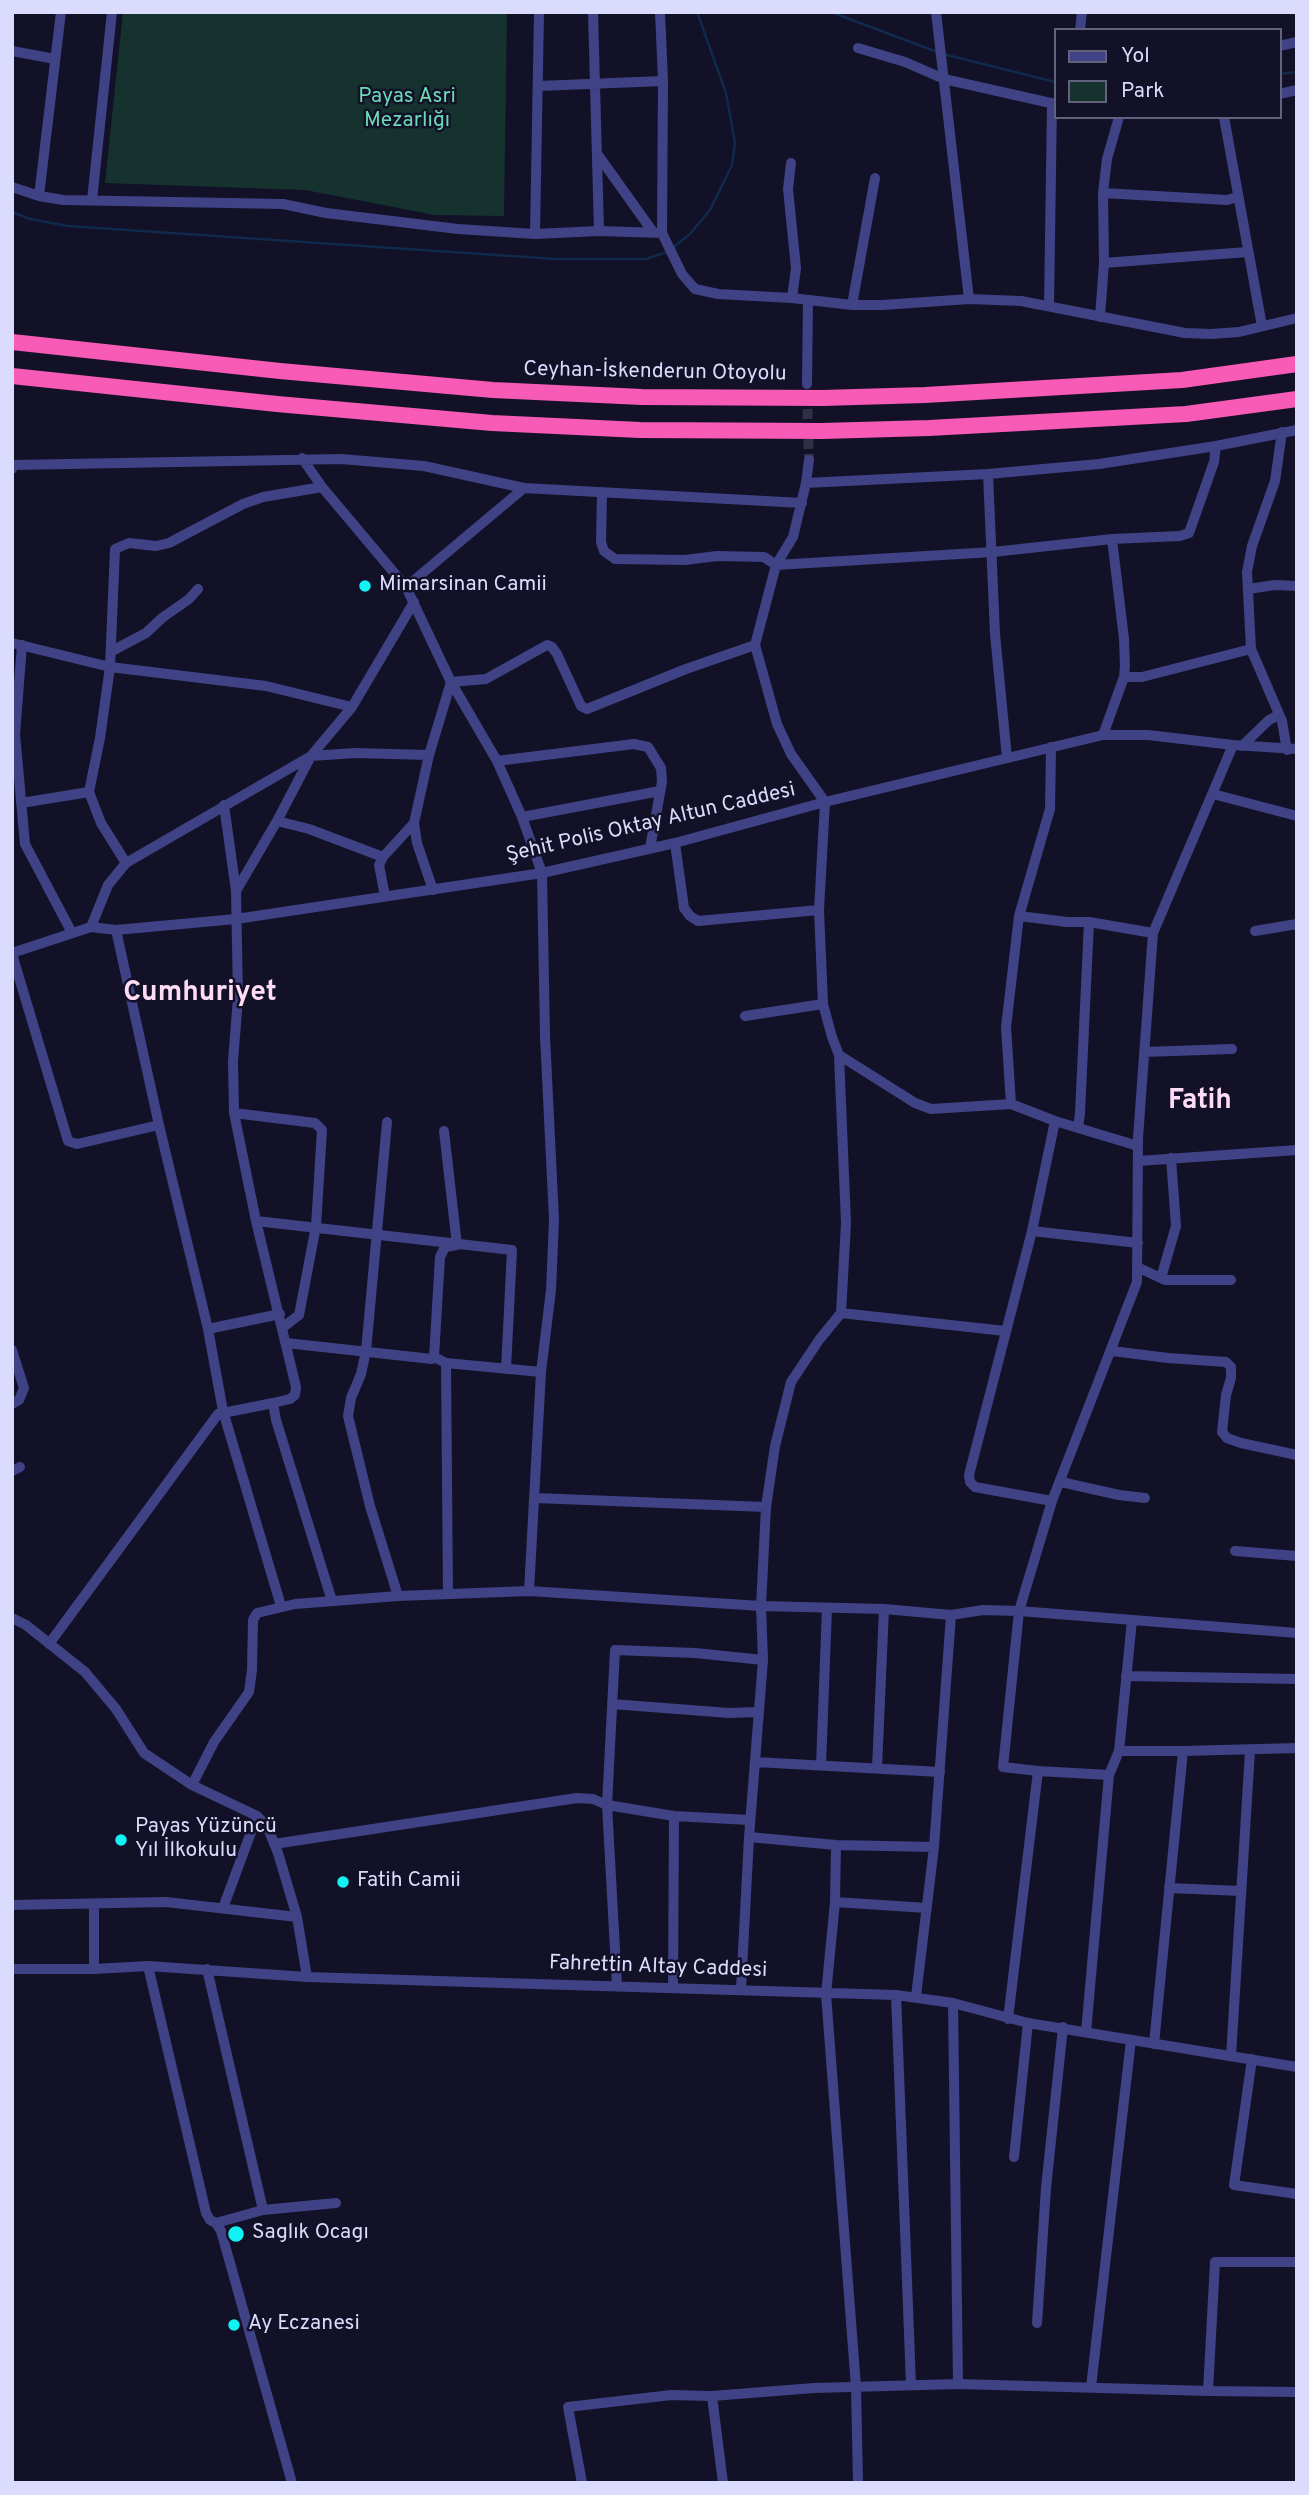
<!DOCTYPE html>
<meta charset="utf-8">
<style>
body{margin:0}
#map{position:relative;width:1309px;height:2495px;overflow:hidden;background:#131128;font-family:Overpass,sans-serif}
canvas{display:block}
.frame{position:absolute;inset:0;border:14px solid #dbdbfd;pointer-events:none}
.legend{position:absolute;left:1054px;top:28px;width:228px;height:91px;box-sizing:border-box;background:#131128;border:2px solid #63627d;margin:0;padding:9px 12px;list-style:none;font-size:21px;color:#dbdbfd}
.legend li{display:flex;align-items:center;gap:14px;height:35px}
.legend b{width:35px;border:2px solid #63627d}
</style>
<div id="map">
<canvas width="1309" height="2495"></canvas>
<div class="frame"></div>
<ul class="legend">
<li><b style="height:9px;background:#3f4385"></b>Yol</li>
<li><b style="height:19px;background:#15322e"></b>Park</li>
</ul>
</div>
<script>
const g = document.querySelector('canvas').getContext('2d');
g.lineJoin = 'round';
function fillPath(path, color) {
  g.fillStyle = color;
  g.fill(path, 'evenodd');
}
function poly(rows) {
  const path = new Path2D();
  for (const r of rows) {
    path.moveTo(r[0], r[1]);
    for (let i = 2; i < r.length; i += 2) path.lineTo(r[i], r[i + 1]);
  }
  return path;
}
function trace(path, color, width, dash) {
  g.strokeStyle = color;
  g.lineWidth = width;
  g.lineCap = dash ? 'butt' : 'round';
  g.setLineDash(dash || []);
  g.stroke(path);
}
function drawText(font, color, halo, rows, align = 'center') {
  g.font = font + ' Overpass,sans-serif';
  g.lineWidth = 5;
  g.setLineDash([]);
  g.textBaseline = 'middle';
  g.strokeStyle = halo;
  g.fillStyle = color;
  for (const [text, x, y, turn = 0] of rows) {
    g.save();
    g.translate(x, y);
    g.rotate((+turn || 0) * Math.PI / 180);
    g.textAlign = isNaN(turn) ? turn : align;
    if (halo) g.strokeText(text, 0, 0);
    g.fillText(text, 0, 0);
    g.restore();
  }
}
const green = poly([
 [123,12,507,12,504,216,435,215,305,190,105,183]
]);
const stream = poly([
 [831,12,937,52],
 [943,54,1055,82],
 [1279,74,1297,72],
 [12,212,30,219,68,226,555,259,646,259,667,252],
 [672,248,690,234,710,210,732,165,735,143,726,93,697,12]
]);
const minorTunnel = poly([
 [807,394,809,460]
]);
const minor = poly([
 [593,12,599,231],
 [660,12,663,81,662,233],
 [936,12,969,299],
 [1080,30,1082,12],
 [1279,46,1297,42],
 [858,48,905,62,944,79,1055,104],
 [12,51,55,59],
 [538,86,663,81],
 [1279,94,1297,90],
 [1224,117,1262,326],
 [598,155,653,232],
 [791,163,788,189,796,268,792,298],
 [12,187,39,196,63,200,283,204,326,213,458,229,535,234,599,231,662,233,682,274,695,289,718,294,792,298,852,305,883,305,969,299,1021,301,1185,333,1211,334,1239,332,1297,318],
 [1103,193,1227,200,1237,197],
 [39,196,61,12],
 [92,200,112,12],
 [535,234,539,12],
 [1104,263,1247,252],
 [852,305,875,178],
 [1049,306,1052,103],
 [1100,317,1104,263,1103,193,1107,159,1119,117],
 [807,384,808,300],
 [1282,432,1275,481,1252,546,1247,572,1251,649,1282,721,1287,750],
 [302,458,322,487,406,587,451,682,486,679,547,645,552,647,557,654,581,706,587,709,686,669,755,645],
 [12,469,13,465,341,459,424,466,524,488,802,503],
 [988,474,995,634,1007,758],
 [806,483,988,474,1099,464,1216,446,1297,430],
 [602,493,601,542,604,551,615,559,685,560,717,556,764,557,776,565,993,552,1112,539,1180,536,1189,533,1214,462,1216,446],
 [406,587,524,488],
 [1248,589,1275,585,1297,586],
 [12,643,110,667,266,686,352,707],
 [22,645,15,734,25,844,72,933],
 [112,651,146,633,162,618,189,599,198,589],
 [1124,677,1142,677,1251,649],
 [451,682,497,761,522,817,542,873,545,1036,554,1220,551,1290,541,1372,529,1591],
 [1103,735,1124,677,1125,666,1124,639,1112,539],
 [1242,746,1269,720,1279,715],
 [497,761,634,744,648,747,661,768,662,782,650,848],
 [1213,794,1297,816],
 [21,803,89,792],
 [224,805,236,891,238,998,233,1061,234,1113,256,1221,296,1387,295,1395,290,1399,273,1403,276,1420,332,1601],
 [522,817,660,791],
 [277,821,309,829,383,857],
 [675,843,684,908,690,916,698,921,819,910],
 [126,863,101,823,89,792,100,738,110,667,115,549,129,543,156,546,169,543,243,504,263,497,322,487],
 [433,890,417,843,414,823,429,755,451,682],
 [236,891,277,821,311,756,355,753,429,755],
 [385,896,379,865,383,857,414,823],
 [1019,916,1050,809,1051,747],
 [91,927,108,885,126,863,311,756,352,707,414,602],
 [116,930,159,1125,208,1329,223,1411,281,1606],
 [1255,931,1297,924],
 [12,953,91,927,116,930,236,919,542,873,675,843,825,802,1103,735,1148,735,1233,745,1297,749],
 [12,954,68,1141,77,1144,159,1125],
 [745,1016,823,1004],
 [1144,1052,1232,1049],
 [839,1055,915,1103,931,1109,1011,1104,1055,1121,1138,1146],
 [1011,1104,1006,1027,1019,916,1067,922,1089,922,1153,933],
 [234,1113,315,1123,322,1130,316,1226,299,1315,282,1328],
 [1078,1128,1080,1113,1089,922],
 [1138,1161,1297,1150],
 [256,1221,512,1250,506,1369],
 [1032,1231,1138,1243],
 [1137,1267,1165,1280,1231,1280],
 [1161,1278,1176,1226,1171,1158],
 [841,1313,1005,1331],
 [208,1329,280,1314],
 [286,1343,432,1359,434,1357,446,1363,541,1372],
 [12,1350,24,1388,19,1400,12,1404],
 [1112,1351,1168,1358,1226,1362,1231,1367,1231,1378,1226,1395,1222,1432,1227,1438,1241,1443,1297,1455],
 [434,1357,440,1257,445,1247,457,1245,444,1131],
 [446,1363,448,1594],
 [12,1471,20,1467],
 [1061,1482,1119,1495,1145,1498],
 [535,1498,766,1507],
 [1052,1501,975,1487,970,1482,969,1475,1032,1231,1055,1121],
 [1235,1551,1297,1556],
 [398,1596,529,1591,761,1606,884,1609,951,1615],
 [12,1618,26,1625,85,1672,116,1709,144,1753,192,1785,257,1816,267,1826,278,1853,297,1917,307,1977],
 [49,1644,218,1414,273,1403],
 [1126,1676,1297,1679],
 [612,1704,729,1713,757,1712],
 [1119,1751,1183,1751,1154,2044],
 [1183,1751,1297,1748],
 [755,1762,940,1772],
 [821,1765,827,1608],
 [877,1768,884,1609],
 [1109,1775,1038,1771,1003,1767,1019,1611,1052,1501,1137,1282,1138,1138,1153,933,1233,745],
 [192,1785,214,1742,249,1692,252,1670,253,1620,257,1613,295,1604,398,1596,370,1506,348,1416,351,1398,361,1374,366,1351,387,1122],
 [749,1837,836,1845,934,1847],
 [274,1844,577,1798,593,1799,607,1805,674,1816,750,1820],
 [836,1845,835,1902,826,1994,856,2387,858,2483],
 [1169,1888,1241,1891],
 [835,1902,927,1908],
 [94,1904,94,1969],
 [12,1905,166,1902,297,1917],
 [223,1908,257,1816],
 [148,1966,206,2213,210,2220,216,2223,221,2231,292,2483],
 [12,1969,94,1969,148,1966,307,1977,896,1995,953,2003,1028,2023,1297,2067],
 [207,1969,263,2210],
 [617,1986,607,1805,615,1650,695,1653,763,1660],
 [673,1988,674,1816],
 [741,1989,749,1837,763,1660,761,1606,766,1507,775,1446,791,1382,819,1340,841,1313,846,1223,839,1055,832,1037,823,1004,819,910,825,802,791,754,777,724,755,645,776,565,793,537,806,483,809,460],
 [896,1995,911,2385],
 [916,1996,934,1847,951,1615,983,1610,1019,1611,1297,1633],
 [953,2003,958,2384],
 [1008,2019,1038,1771],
 [1086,2032,1109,1775,1119,1751,1132,1620],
 [1231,2056,1250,1751],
 [1252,2059,1234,2185,1297,2194],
 [1014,2157,1028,2023],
 [216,2223,263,2210,336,2203],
 [1297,2262,1215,2262,1208,2391,1297,2392],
 [1037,2323,1046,2188,1063,2027],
 [1091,2387,1131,2040],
 [712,2396,723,2483],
 [582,2483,568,2407,671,2395,712,2396,814,2388,958,2384,1208,2391]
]);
const highway = poly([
 [12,342,280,371,493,390,642,397,822,398,925,395,1182,380,1297,364],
 [12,376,277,404,492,423,640,430,822,431,929,428,1186,414,1297,399]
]);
const markers = [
 [365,586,7,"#10f2f4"],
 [121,1840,7,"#10f2f4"],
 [343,1882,7,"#10f2f4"],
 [236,2234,9,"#10f2f4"],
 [234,2325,7,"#10f2f4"]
];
const parkNames = [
 ["Payas Asri",407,98],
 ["Mezarlığı",407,122]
];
const streetNames = [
 ["Ceyhan-İskenderun Otoyolu",655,373,1],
 ["Şehit Polis Oktay Altun Caddesi",651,824,-13],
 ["Fahrettin Altay Caddesi",658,1968,2]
];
const poiNames = [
 ["Mimarsinan Camii",379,586],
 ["Payas Yüzüncü",135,1828],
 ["Yıl İlkokulu",135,1852],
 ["Fatih Camii",357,1882],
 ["Saglık Ocagı",252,2234],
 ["Ay Eczanesi",248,2325]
];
const districtNames = [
 ["Cumhuriyet",200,994],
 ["Fatih",1200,1102]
];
fillPath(green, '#15322e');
trace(stream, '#0f2a4a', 2.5);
trace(minorTunnel, '#312f48', 10, [10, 5]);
trace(minor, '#3f4385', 10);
trace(highway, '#f75bb5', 16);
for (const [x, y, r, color] of markers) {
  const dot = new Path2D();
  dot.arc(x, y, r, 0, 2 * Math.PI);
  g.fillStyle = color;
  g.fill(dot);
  trace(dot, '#131128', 2.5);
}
drawText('21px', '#69dbb4', '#131128', parkNames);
drawText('21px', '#dbdbfd', '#131128', streetNames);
drawText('21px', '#dbdbfd', '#131128', poiNames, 'left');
drawText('bold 28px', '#fddcf4', '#131128', districtNames);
</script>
